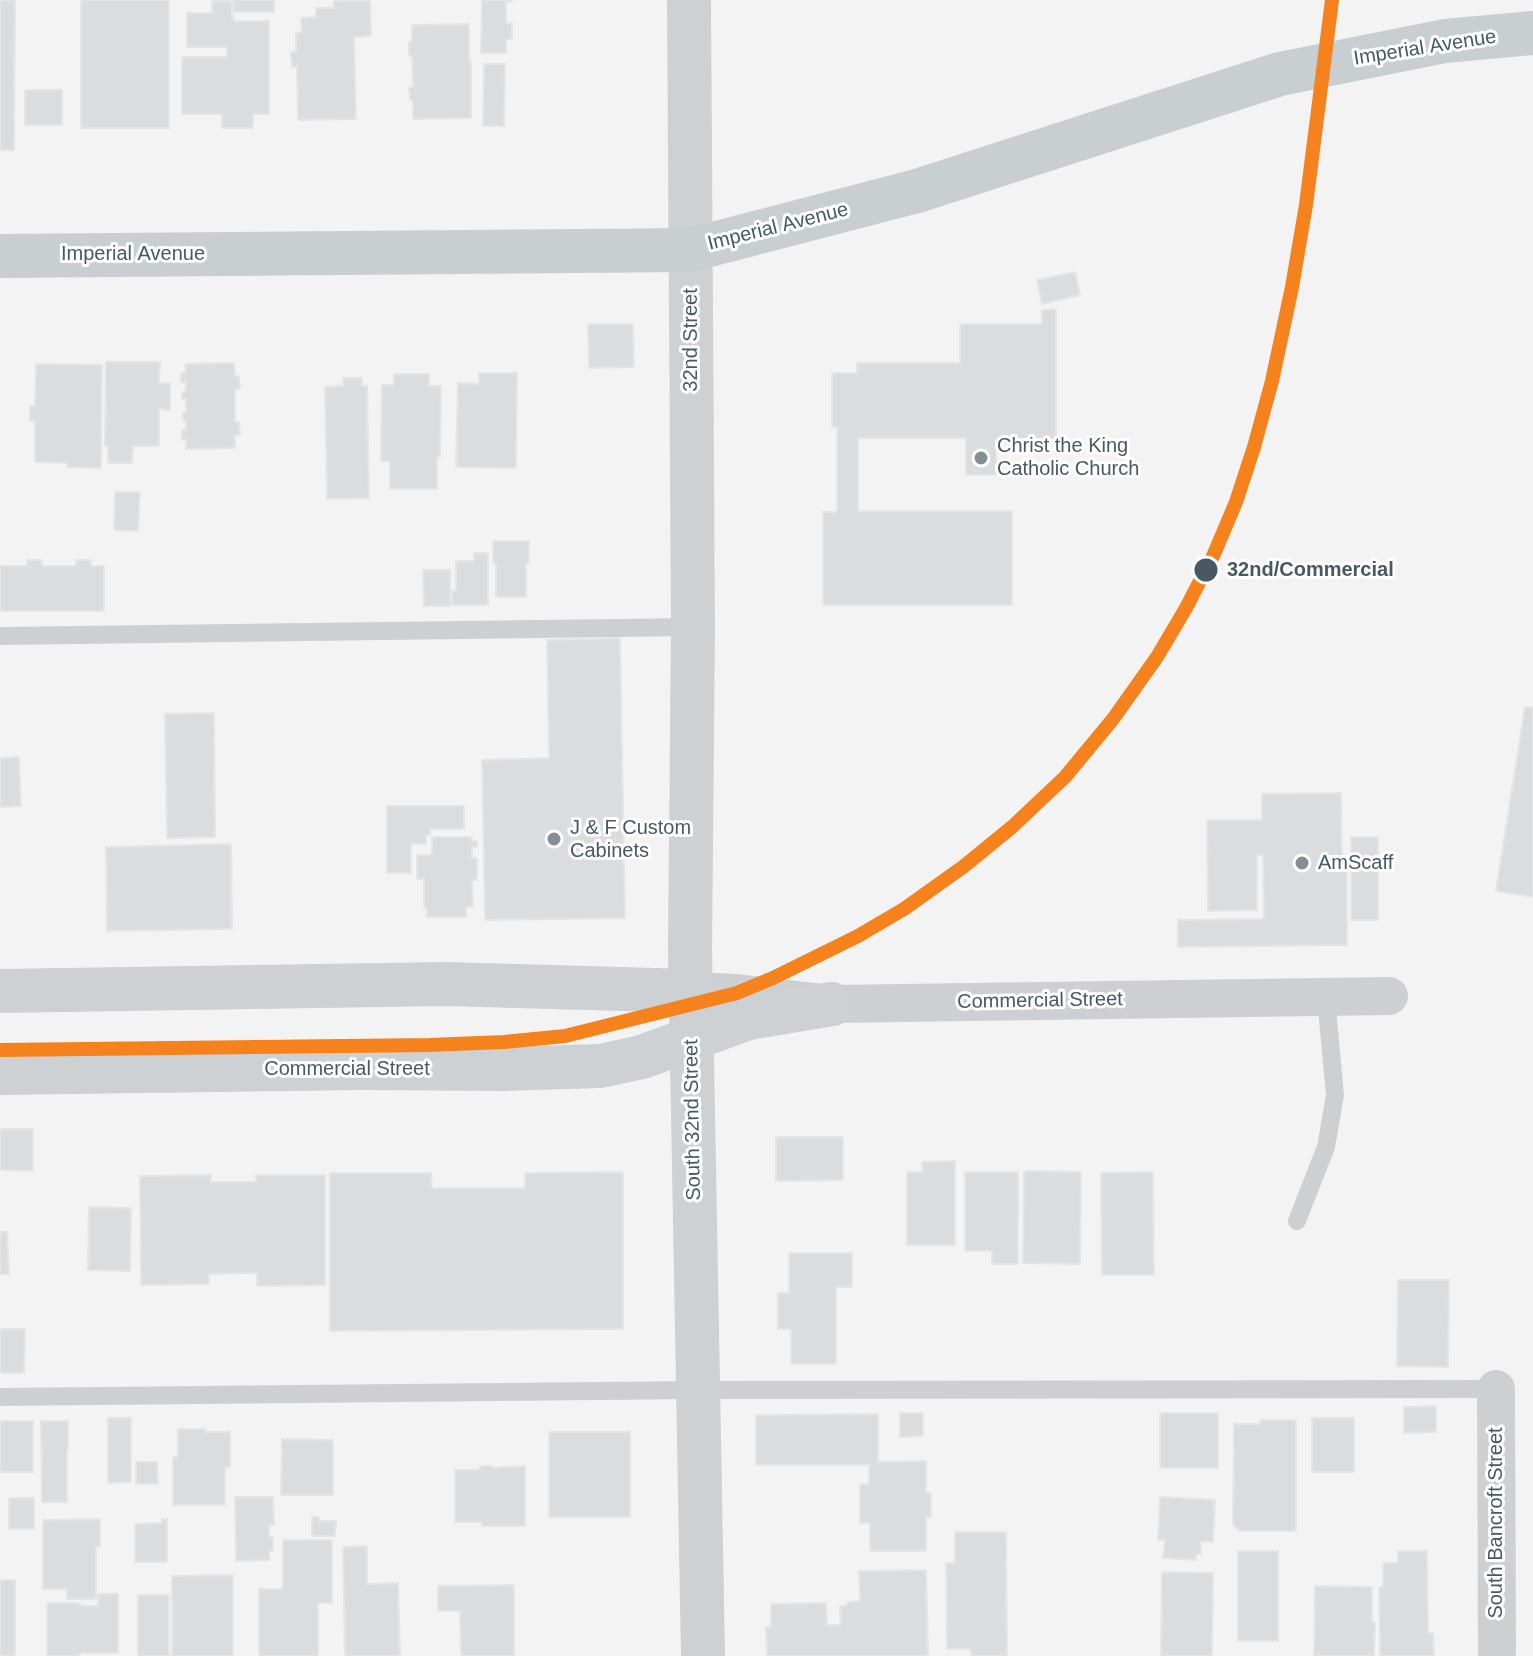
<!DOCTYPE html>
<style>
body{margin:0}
canvas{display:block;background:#f4f3f3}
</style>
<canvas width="1533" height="1656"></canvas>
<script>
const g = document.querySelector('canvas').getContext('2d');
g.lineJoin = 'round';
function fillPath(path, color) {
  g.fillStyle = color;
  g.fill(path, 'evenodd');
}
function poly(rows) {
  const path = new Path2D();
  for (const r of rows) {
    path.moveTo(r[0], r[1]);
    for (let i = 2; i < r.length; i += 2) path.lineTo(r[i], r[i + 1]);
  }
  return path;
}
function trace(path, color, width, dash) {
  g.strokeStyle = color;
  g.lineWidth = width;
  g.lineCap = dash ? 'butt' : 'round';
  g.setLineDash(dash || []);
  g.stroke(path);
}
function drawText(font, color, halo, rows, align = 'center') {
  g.font = font + ' Arial,sans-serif';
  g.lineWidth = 6;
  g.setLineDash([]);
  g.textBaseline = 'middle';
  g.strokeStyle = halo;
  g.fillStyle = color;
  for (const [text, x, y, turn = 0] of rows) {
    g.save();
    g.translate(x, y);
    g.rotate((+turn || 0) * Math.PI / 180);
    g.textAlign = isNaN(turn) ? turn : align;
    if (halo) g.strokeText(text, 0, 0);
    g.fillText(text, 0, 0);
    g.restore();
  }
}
const building = poly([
 [0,0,15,0,14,150,0,150,0,0],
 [81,0,169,0,169,128,81,128,81,0],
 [234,0,274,0,274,12,234,12,234,0],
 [370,0,371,36,354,37,356,119,298,120,297,67,292,67,291,52,296,52,296,33,302,32,301,18,316,17,316,8,334,8,334,1,370,0],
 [482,0,512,0,512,2,506,2,506,23,512,23,512,39,506,39,506,53,481,53,482,0],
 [212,1,232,1,232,17,234,17,234,21,269,21,269,114,253,114,253,128,222,128,222,114,182,114,182,57,227,57,227,47,187,47,187,13,212,13,212,1],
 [469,24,469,61,471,61,471,118,413,119,413,100,410,100,409,88,413,87,412,56,409,56,409,42,412,42,412,25,469,24],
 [484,64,505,64,504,126,483,126,484,64],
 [25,90,62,90,62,125,25,125,25,90],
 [1075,272,1080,295,1042,304,1037,280,1075,272],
 [1056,309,1056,440,996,441,996,475,966,475,966,438,858,438,858,511,1012,511,1012,605,823,605,823,512,837,512,837,427,832,427,832,373,857,373,857,363,960,363,960,324,1042,324,1042,310,1056,309],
 [588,324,633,324,634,367,589,368,588,324],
 [106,362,160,362,159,383,170,383,170,410,159,409,159,446,133,446,132,463,108,463,108,446,105,446,106,362],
 [234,363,235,376,239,376,240,389,235,389,235,422,239,422,240,435,235,435,235,448,186,449,186,439,182,440,182,430,186,430,186,421,183,421,183,413,186,413,186,399,182,399,182,392,186,392,186,382,181,382,181,373,186,373,185,364,234,363],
 [36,364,102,365,101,468,67,467,67,463,35,462,35,421,30,421,30,406,35,406,36,364],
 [479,373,517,373,516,468,456,467,458,383,479,384,479,373],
 [394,374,429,374,429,386,441,386,440,457,437,457,437,489,390,489,390,461,381,461,382,385,394,385,394,374],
 [343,378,362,378,362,386,367,386,369,498,327,499,325,387,343,386,343,378],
 [115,492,140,492,138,531,114,530,115,492],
 [493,541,529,541,529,563,526,563,526,597,496,597,496,563,493,563,493,541],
 [474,553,488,553,488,605,452,605,452,591,456,591,456,561,474,561,474,553],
 [27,560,42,560,42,566,76,566,76,560,91,560,91,566,104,566,104,611,0,611,0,566,27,566,27,560],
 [423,570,450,570,450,606,424,606,423,570],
 [620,638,625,918,485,920,482,760,549,758,547,640,620,638],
 [1525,707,1533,708,1533,897,1496,891,1525,707],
 [214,713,215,837,167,838,165,714,214,713],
 [19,757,21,806,0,807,0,758,19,757],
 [1341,793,1342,871,1347,871,1347,945,1178,947,1178,920,1264,919,1263,855,1257,855,1257,910,1208,911,1207,820,1262,820,1262,794,1341,793],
 [387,806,464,806,464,829,430,829,430,835,426,835,426,844,411,844,411,873,387,873,387,806],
 [432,837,472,837,472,841,477,841,477,847,472,847,472,858,477,858,477,880,472,880,473,907,466,907,466,917,427,917,427,908,424,908,424,879,417,879,417,855,432,855,432,837],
 [1351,837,1378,837,1378,920,1351,920,1351,837],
 [231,844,232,929,107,931,106,847,231,844],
 [0,1129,33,1129,33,1171,0,1170,0,1129],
 [776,1137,843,1137,843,1180,776,1181,776,1137],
 [955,1161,955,1245,907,1245,907,1172,923,1172,922,1162,955,1161],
 [1024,1171,1081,1172,1080,1264,1023,1263,1024,1171],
 [623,1172,623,1329,330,1331,330,1173,431,1173,432,1188,525,1188,525,1173,623,1172],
 [965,1172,1018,1172,1018,1264,992,1264,992,1251,965,1251,965,1172],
 [1153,1172,1154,1275,1102,1275,1101,1173,1153,1172],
 [211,1175,211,1182,256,1182,256,1175,325,1175,325,1285,257,1286,257,1273,209,1274,209,1284,141,1285,140,1176,211,1175],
 [89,1207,131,1208,130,1271,88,1270,89,1207],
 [0,1232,7,1232,9,1274,0,1274,0,1232],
 [789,1253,852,1253,852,1287,836,1287,836,1364,791,1364,791,1329,778,1329,778,1293,789,1293,789,1253],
 [1398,1280,1449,1280,1448,1367,1397,1366,1398,1280],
 [0,1329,25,1329,24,1373,0,1373,0,1329],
 [1436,1406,1436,1432,1404,1433,1404,1407,1436,1406],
 [900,1413,923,1413,923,1436,900,1437,900,1413],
 [1160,1413,1218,1413,1218,1468,1160,1468,1160,1413],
 [878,1414,878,1462,926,1461,926,1493,931,1493,931,1517,926,1517,926,1551,870,1551,870,1523,860,1523,860,1484,869,1484,869,1465,756,1465,756,1415,878,1414],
 [108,1418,131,1418,131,1482,108,1483,108,1418],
 [1312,1418,1354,1418,1354,1472,1312,1472,1312,1418],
 [1261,1420,1296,1420,1296,1531,1240,1531,1233,1525,1234,1424,1260,1424,1261,1420],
 [0,1421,33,1421,33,1472,0,1472,0,1421],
 [41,1421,68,1421,68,1449,67,1449,67,1502,42,1502,41,1421],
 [178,1429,206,1429,206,1432,230,1432,230,1467,225,1467,225,1505,173,1505,173,1457,178,1457,178,1429],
 [549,1432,630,1432,630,1517,549,1517,549,1432],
 [282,1439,333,1440,333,1495,281,1495,282,1439],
 [136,1462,157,1462,158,1484,136,1484,136,1462],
 [480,1466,493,1466,493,1468,525,1466,525,1526,482,1526,482,1522,455,1522,455,1470,480,1470,480,1466],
 [235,1497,273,1497,274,1525,269,1525,269,1537,273,1537,273,1551,269,1551,270,1560,236,1561,235,1497],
 [1160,1497,1215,1500,1213,1542,1201,1541,1201,1554,1196,1554,1196,1560,1163,1558,1165,1540,1158,1540,1160,1497],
 [9,1498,34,1498,34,1529,9,1529,9,1498],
 [312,1517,319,1517,319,1521,336,1521,335,1536,312,1536,312,1517],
 [100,1519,100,1546,96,1546,96,1599,67,1599,67,1589,43,1589,43,1520,100,1519],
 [162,1519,167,1519,167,1562,135,1562,135,1524,162,1523,162,1519],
 [955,1532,1006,1532,1007,1656,971,1656,971,1649,947,1649,946,1563,955,1563,955,1532],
 [283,1540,332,1540,332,1603,318,1603,318,1656,259,1656,259,1589,283,1589,283,1540],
 [367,1546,367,1584,398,1583,400,1656,345,1656,343,1547,367,1546],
 [1238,1551,1278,1551,1278,1641,1238,1641,1238,1551],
 [1398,1551,1427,1551,1428,1633,1433,1633,1434,1656,1380,1656,1379,1587,1383,1587,1383,1563,1398,1563,1398,1551],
 [926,1570,928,1656,767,1656,766,1627,771,1627,771,1604,826,1603,827,1625,841,1625,840,1606,847,1606,847,1602,860,1601,859,1571,926,1570],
 [1162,1572,1213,1573,1212,1656,1161,1656,1162,1572],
 [233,1575,233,1656,172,1656,172,1576,233,1575],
 [0,1580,15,1580,15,1656,0,1656,0,1580],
 [514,1585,514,1656,461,1656,460,1611,438,1611,438,1586,514,1585],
 [1315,1586,1372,1587,1372,1622,1375,1622,1374,1656,1314,1656,1315,1586],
 [98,1594,118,1594,118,1653,80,1653,80,1656,47,1656,47,1603,80,1603,80,1606,98,1606,98,1594],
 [138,1595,169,1595,169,1656,138,1656,138,1595]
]);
const service = poly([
 [0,636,693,627],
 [1297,1221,1326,1147,1335,1095,1326,998],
 [0,1397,700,1390,1496,1389]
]);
const minor = poly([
 [690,991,737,993,832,1004,1389,996],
 [1496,1389,1497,1656]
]);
const secondary = poly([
 [689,0,693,627,690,949,703,1656],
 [0,991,446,984,690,991],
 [0,1073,361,1068,503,1069,600,1066,642,1057,748,1018,832,1004]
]);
const primary = poly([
 [0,256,690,250,917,191,1280,74,1445,41,1533,33]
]);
const rail1 = poly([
 [0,1050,429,1045,504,1042,565,1036,737,993,773,978,858,936,904,909,963,867,1012,827,1065,777,1113,719,1157,657,1186,608,1214,554,1236,502,1254,447,1272,381,1292,287,1306,205,1332,0]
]);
const markers = [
 [981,458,8,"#848f95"],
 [1206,570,13,"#485963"],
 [554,839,8,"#848f95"],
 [1302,863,8,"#848f95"]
];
const streetNames = [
 ["Imperial Avenue",1425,48,-9],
 ["Imperial Avenue",778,227,-14],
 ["Imperial Avenue",133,254],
 ["32nd Street",691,340,-90],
 ["Commercial Street",1040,1001,-1],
 ["Commercial Street",347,1069],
 ["South 32nd Street",693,1120,-91],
 ["South Bancroft Street",1496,1523,-90]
];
const poiNames = [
 ["Christ the King",997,446],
 ["Catholic Church",997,469],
 ["J & F Custom",570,828],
 ["Cabinets",570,851],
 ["AmScaff",1318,863]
];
const stopNames = [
 ["32nd/Commercial",1227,570]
];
fillPath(building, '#dbdcde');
trace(building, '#e5e5e6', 2);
trace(service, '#cdd0d2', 18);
trace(minor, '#cdd0d2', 38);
trace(secondary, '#cdd1d4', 44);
trace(primary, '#c9ced1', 44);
trace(rail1, '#f6821e', 14);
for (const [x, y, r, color] of markers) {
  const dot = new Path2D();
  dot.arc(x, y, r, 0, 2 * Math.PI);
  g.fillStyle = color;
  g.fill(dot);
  trace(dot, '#fff', 3);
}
drawText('20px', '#485963', '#fff', streetNames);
drawText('20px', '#485963', '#fff', poiNames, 'left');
drawText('bold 20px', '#485963', '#fff', stopNames, 'left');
</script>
